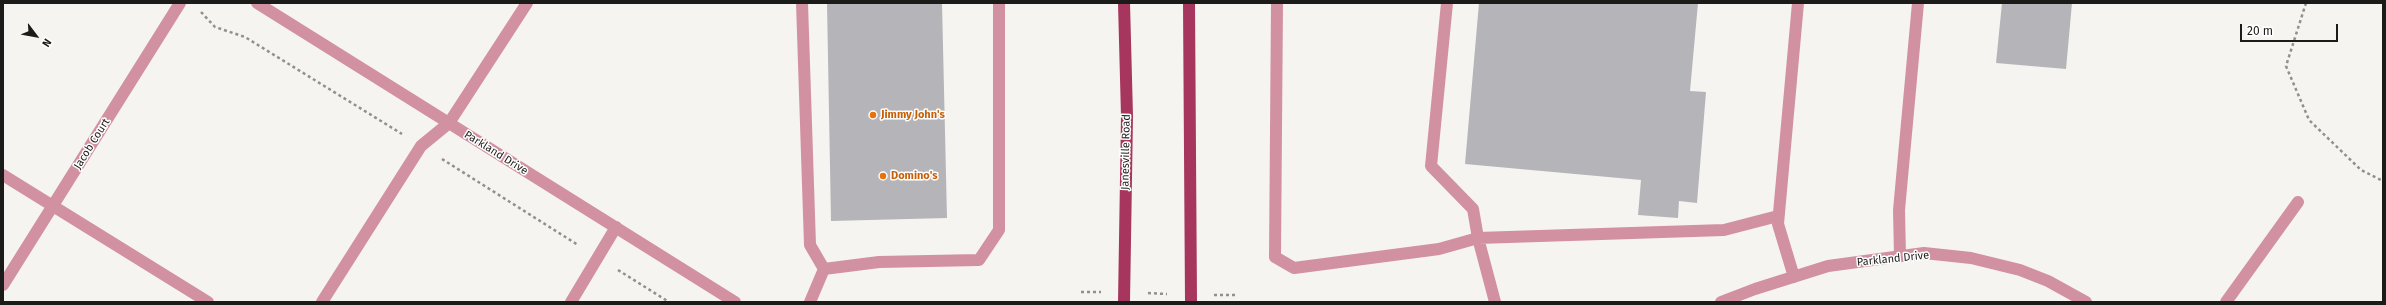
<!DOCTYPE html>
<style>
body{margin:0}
#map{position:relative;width:2386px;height:305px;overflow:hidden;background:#f6f4f0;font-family:"Fira Sans",sans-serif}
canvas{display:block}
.frame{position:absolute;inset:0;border:4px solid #1b1b19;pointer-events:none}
.north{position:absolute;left:16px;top:16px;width:40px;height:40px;-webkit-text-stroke:3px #fff;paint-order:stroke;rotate:122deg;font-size:11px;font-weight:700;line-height:16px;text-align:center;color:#1b1b19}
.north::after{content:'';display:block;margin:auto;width:14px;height:18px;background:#1b1b19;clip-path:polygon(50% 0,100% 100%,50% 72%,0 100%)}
.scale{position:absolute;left:2240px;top:24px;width:98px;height:18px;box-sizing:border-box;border:2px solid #1b1b19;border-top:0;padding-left:5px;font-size:12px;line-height:14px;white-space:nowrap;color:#1b1b19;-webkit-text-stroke:3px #fff;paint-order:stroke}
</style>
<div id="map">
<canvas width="2386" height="305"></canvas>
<div class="frame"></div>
<div class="north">N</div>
<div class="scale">20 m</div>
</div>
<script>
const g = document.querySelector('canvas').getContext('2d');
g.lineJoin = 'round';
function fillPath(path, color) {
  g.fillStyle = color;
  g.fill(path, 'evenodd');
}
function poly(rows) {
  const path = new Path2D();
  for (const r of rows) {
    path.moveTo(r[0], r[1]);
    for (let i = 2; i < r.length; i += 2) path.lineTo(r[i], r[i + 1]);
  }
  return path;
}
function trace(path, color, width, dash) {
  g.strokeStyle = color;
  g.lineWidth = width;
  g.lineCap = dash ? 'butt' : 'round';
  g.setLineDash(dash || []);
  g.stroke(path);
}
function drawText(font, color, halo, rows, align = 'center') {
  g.font = font + ' "Fira Sans",sans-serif';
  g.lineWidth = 3;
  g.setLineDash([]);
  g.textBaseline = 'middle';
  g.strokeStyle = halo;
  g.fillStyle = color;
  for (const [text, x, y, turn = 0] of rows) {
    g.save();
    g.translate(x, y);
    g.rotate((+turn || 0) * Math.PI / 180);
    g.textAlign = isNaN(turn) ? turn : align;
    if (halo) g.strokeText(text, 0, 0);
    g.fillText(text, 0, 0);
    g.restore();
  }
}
const building = poly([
 [827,3,942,3,947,218,831,221],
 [1479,3,1698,3,1690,91,1706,92,1697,203,1679,201,1678,218,1638,215,1641,180,1465,164],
 [2002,3,2072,3,2066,69,1996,63]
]);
const path = poly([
 [2306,3,2286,66,2309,120,2361,170,2383,181],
 [201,12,215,27,245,37,402,134],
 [442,159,578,245],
 [618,270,669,302],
 [1081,292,1101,292],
 [1148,293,1167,294],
 [1214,295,1236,295]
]);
const minor = poly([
 [257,3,735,302],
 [802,3,810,245,824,269],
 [1277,3,1275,257,1294,268,1439,249,1478,238,1724,230,1778,216],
 [1447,3,1431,166,1473,209,1478,238,1495,302],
 [3,175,208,302],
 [1900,256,1899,210,1918,3],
 [1794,277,1778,224,1798,3],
 [3,285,180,3],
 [322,302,421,146,449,123,527,3],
 [571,302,616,227],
 [810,302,824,269,879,262,979,260,999,230,999,3],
 [1721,302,1755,289,1828,266,1924,253,1971,258,2020,270,2048,281,2086,302],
 [2226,302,2298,202]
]);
const major = poly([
 [1124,3,1127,116,1124,302],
 [1189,3,1191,302]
]);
const markers = [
 [873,115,4,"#e8710a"],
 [883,176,4,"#e8710a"]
];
const foodNames = [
 ["Jimmy John's",881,115],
 ["Domino's",891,176]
];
const streetNames = [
 ["Jacob Court",92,144,-58],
 ["Janesville Road",1126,152,-89],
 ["Parkland Drive",496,153,32],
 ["Parkland Drive",1893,259,-6]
];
fillPath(building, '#b5b5b9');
trace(path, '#91908d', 2.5, [3, 3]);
trace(minor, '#d191a1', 12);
trace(major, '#a6365d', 12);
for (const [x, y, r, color] of markers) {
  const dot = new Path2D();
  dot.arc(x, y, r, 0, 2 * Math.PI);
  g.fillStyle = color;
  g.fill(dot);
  trace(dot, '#fff', 1.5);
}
drawText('bold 11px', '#c56008', '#fff', foodNames, 'left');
drawText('11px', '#1b1b19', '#fff', streetNames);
</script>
